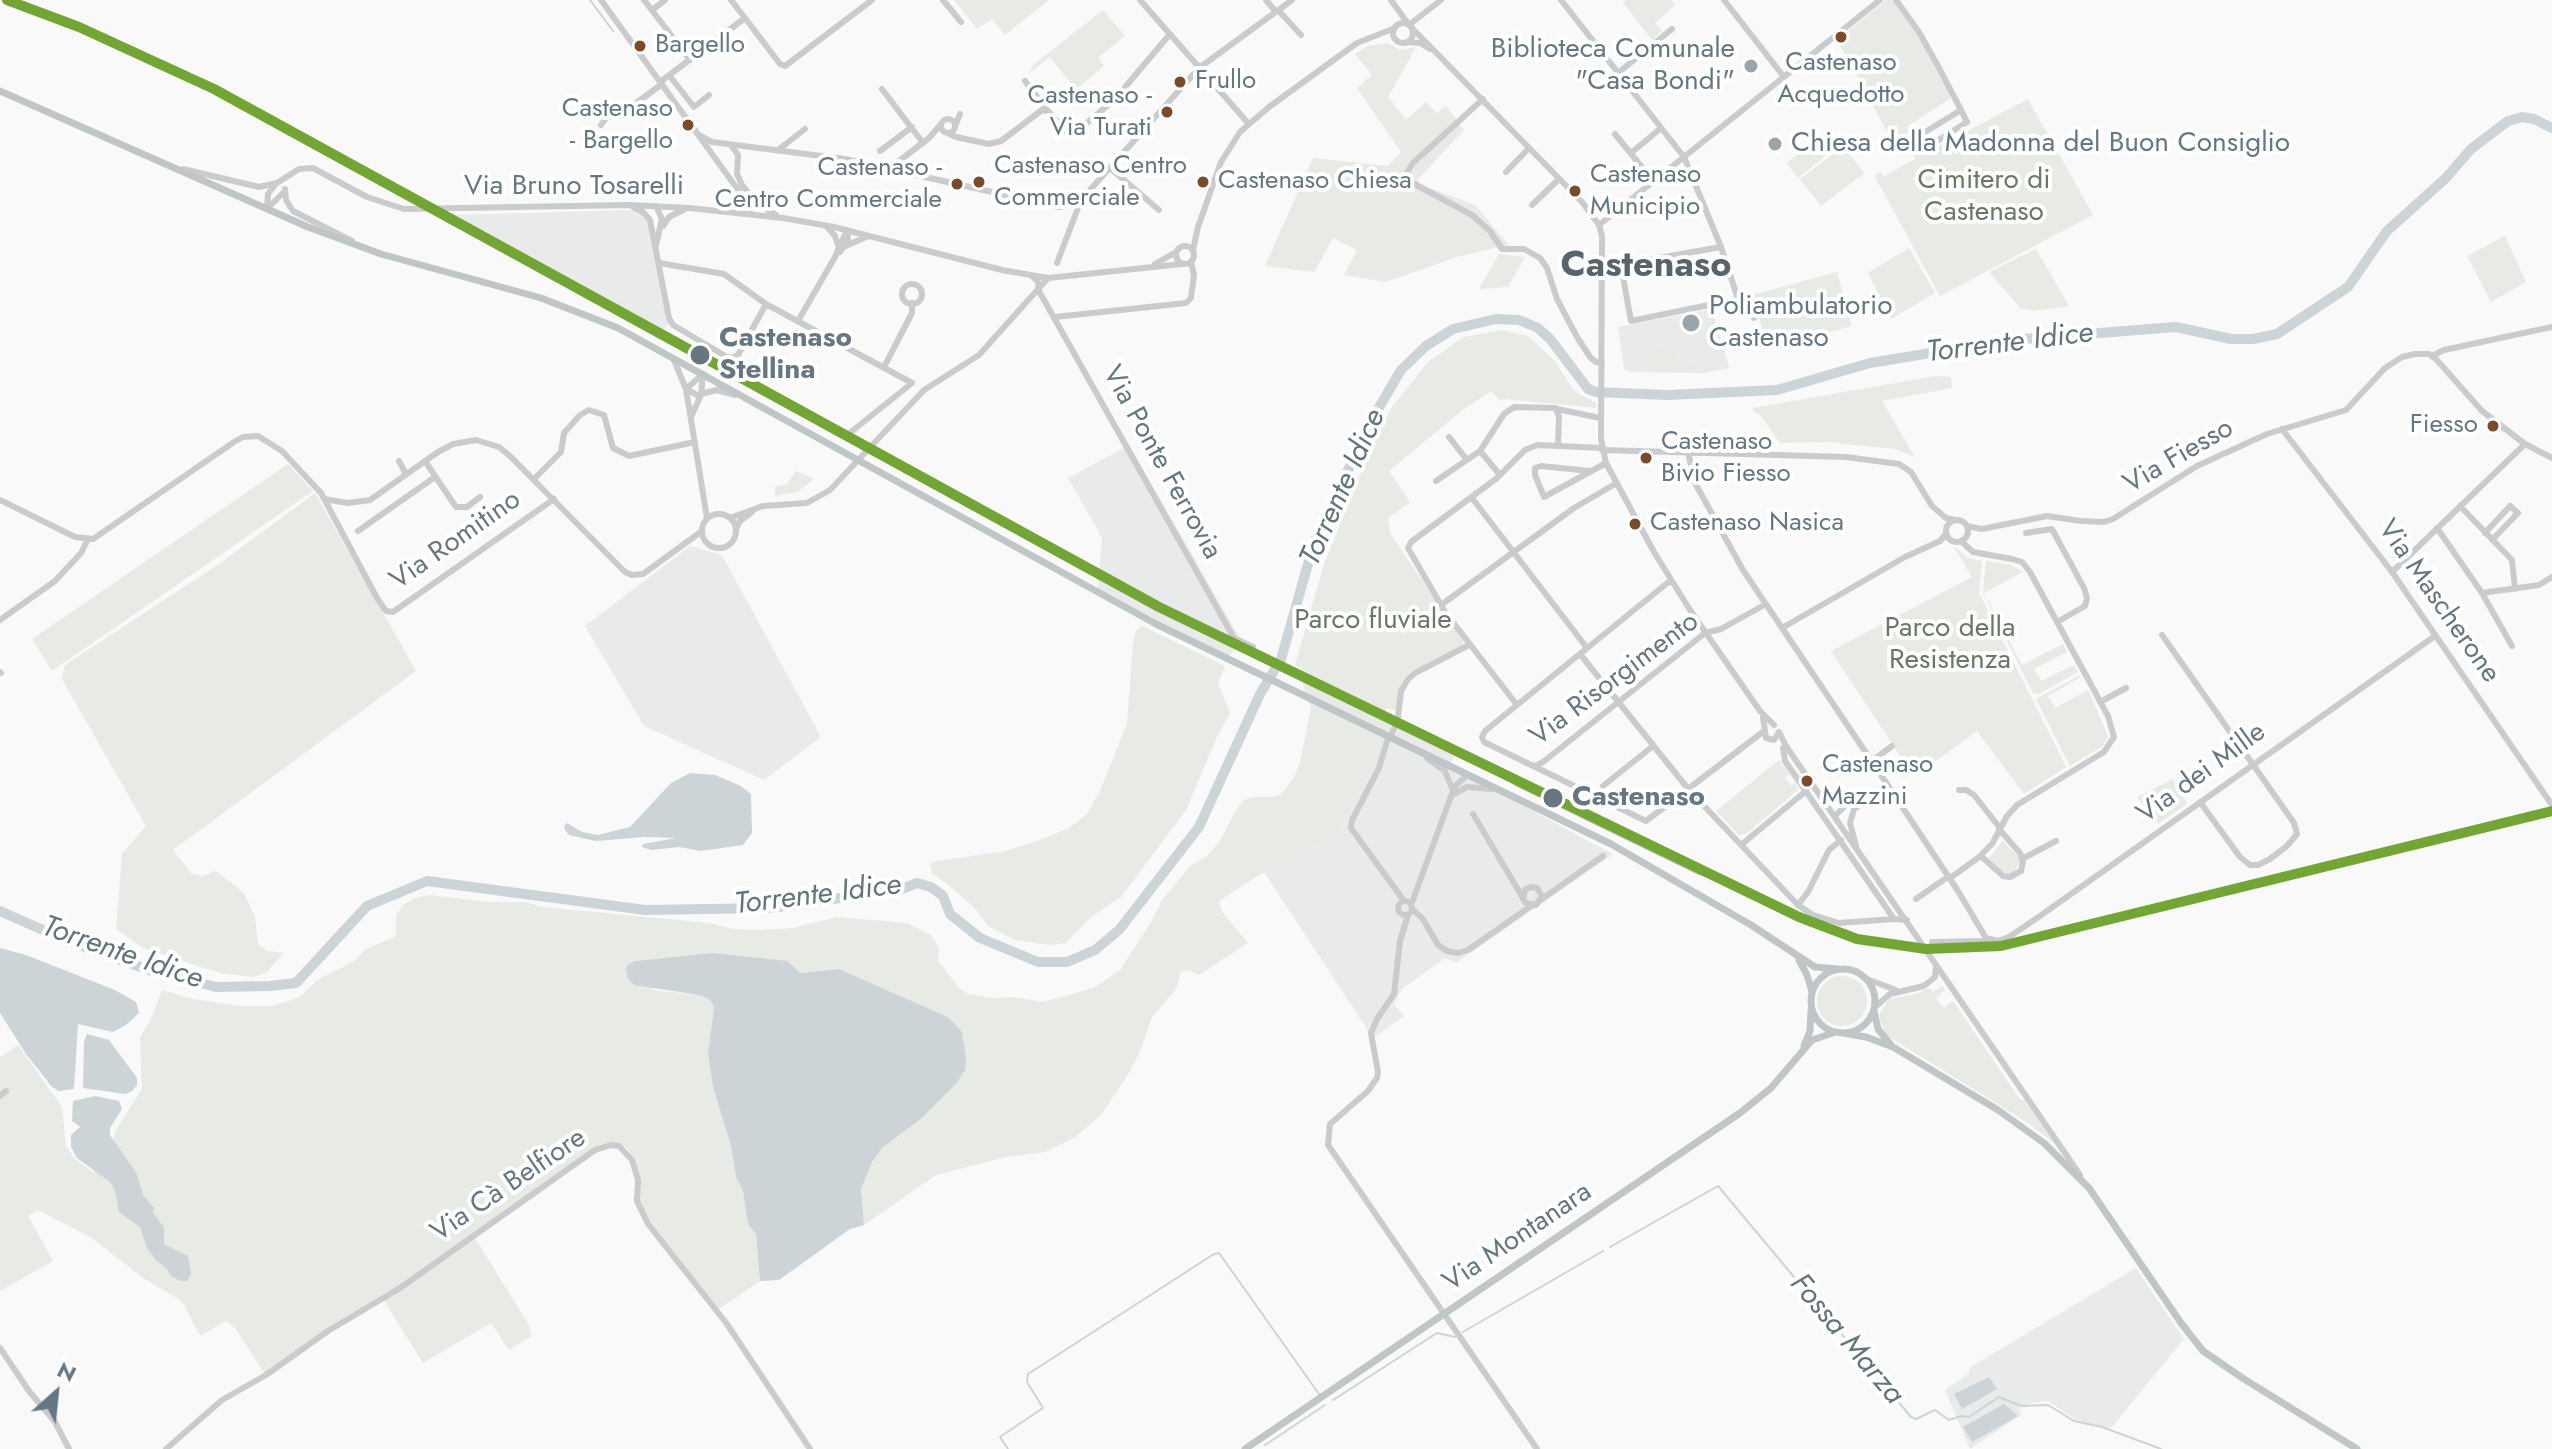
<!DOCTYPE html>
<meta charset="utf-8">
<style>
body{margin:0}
#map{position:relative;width:2552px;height:1449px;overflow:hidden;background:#f9f9f9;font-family:Jost,sans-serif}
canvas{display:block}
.north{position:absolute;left:16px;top:1353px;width:80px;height:80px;-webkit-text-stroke:6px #fff;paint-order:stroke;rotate:27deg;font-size:22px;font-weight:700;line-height:32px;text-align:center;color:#667781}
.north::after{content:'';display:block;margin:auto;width:28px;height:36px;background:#667781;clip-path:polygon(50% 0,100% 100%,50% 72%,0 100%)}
</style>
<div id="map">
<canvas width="2552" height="1449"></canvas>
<div class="north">N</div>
</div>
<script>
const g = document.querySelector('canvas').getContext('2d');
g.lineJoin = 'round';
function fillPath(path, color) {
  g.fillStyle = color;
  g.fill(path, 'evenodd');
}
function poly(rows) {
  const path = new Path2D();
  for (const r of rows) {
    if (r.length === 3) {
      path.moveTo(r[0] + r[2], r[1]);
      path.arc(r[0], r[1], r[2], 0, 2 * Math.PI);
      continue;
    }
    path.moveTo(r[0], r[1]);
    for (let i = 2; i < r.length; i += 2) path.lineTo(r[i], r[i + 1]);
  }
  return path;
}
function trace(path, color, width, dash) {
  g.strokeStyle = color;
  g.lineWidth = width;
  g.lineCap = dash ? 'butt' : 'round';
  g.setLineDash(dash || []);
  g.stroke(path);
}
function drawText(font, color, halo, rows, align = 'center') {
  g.font = font + ' Jost,sans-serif';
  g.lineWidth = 8;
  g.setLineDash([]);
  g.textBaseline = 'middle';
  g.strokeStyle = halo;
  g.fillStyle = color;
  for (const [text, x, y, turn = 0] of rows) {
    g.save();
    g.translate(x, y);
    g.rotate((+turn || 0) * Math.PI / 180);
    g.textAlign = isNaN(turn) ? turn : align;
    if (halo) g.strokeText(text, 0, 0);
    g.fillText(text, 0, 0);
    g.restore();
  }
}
const built = poly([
 [633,210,645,216,649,227,669,323,664,331,452,215],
 [1712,309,1729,368,1705,373,1631,372,1624,370,1618,327],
 [1129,445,1242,642,1228,657,1097,595,1102,538,1068,478],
 [690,546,722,555,821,737,764,780,644,726,585,626],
 [1386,717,1457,751,1449,766,1613,854,1456,963,1445,958,1402,989,1394,1004,1404,1016,1373,1038,1264,872,1328,841,1341,831,1388,742],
 [2136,1268,2184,1339,2111,1428,2086,1424,2071,1417,2048,1401,2033,1403,2019,1407,2021,1415,1970,1449,1945,1390,1969,1374,1969,1368]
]);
const green = poly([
 [954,0,1049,0,1005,35,992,19,977,29],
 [1627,0,1671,0,1675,5,1655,23,1662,31,1652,40,1623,3],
 [1886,0,1892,0,1916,30,1951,98,1908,126,1908,133,1892,141,1837,40],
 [1103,10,1125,36,1098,58,1104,66,1076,90,1050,57,1029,73,1033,65],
 [1388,43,1400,50,1416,47,1388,97,1406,120,1426,102,1437,113,1446,106,1464,130,1418,179,1419,184,1475,205,1509,245,1457,257,1386,282,1344,275,1357,250,1333,238,1314,272,1265,266,1313,158,1388,166,1401,152,1357,88,1372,75,1355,54,1368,46],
 [2028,99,2093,215,1940,296,1874,175,1881,172,1884,176,1915,159,1913,153,1921,149,1924,154],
 [1826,131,1838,146,1798,178,1787,163],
 [1843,146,1864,173,1821,206,1800,179],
 [2505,236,2526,282,2491,302,2467,256],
 [1909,248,1935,293,1891,319,1868,273],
 [2036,249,2069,306,2034,311,2020,308,1989,272],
 [1499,254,1525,257,1508,287,1479,289],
 [1837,272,1852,326,1768,348,1752,295],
 [1503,330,1528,336,1555,361,1574,391,1596,403,1596,408,1506,399,1501,401,1491,391,1460,412,1389,471,1410,502,1388,518,1390,533,1463,641,1463,645,1411,671,1404,678,1398,692,1396,711,1386,708,1388,742,1341,831,1328,841,1259,875,1219,901,1222,912,1248,943,1199,975,1187,970,1180,973,1177,988,1152,1017,1140,1052,1126,1078,1101,1115,1074,1138,1045,1152,1006,1157,936,1175,864,1225,861,1189,872,1162,882,1148,922,1118,955,1085,966,1058,962,1033,948,1017,839,969,800,973,664,958,635,961,626,967,654,990,699,995,709,999,714,1007,708,1054,713,1087,731,1146,736,1177,743,1191,748,1223,756,1234,760,1281,716,1311,648,1222,637,1195,639,1174,634,1158,626,1147,614,1142,600,1146,473,1235,529,1325,532,1336,509,1350,491,1323,423,1363,383,1299,265,1374,235,1328,226,1321,200,1336,182,1301,143,1278,92,1238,38,1210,28,1216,53,1261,0,1291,0,1057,18,1045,62,1107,66,1146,75,1159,93,1172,107,1163,116,1130,142,1089,140,1037,150,1021,162,990,193,999,239,1006,272,1006,300,997,316,981,354,961,366,949,396,936,396,915,403,905,415,898,430,895,488,902,525,902,542,907,709,923,734,929,760,930,792,928,837,917,907,923,931,935,939,949,938,961,959,988,968,994,991,998,1014,997,1043,1002,1093,988,1109,978,1120,970,1151,922,1162,900,1190,866,1207,856,1220,841,1236,810,1243,801,1252,797,1274,797,1281,794,1294,777,1300,763,1311,708,1302,682,1302,668,1295,665,1324,564,1371,447,1392,407,1428,362,1463,337],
 [1673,345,1678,366,1701,361,1706,373,1643,372,1640,352],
 [1936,376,1951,377,1952,388,1882,401,1915,457,1895,449,1842,444,1835,442,1780,443,1761,416,1753,411,1753,408],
 [288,464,313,491,52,671,32,639],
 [796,471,814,479,797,492,775,496,775,487,787,484],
 [315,493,416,671,173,850,192,874,202,876,216,871,244,893,255,917,258,944,268,951,284,953,267,972,254,977,220,973,143,948,116,929,122,854,146,826,62,679,65,665,219,564],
 [1953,545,1968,558,1982,561,1979,593,2066,767,2024,794,1977,731,1914,777,1831,651,1972,577],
 [1986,561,2011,565,2023,572,1984,593,2022,665,2063,644,2067,652,2034,669,2041,681,2074,665,2078,672,2039,694,2033,693,1983,593],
 [1142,626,1225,666,1218,683,1230,713,1216,739,1186,810,1122,896,1090,918,1066,943,1051,945,1015,940,988,926,976,910,956,891,932,873,930,865,936,861,1001,852,1037,841,1069,828,1087,814,1099,793,1127,724,1133,642,1136,631],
 [2080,675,2081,677,2048,696,2055,708,2088,690,2108,736,2103,746,2070,766,2036,699],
 [1779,760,1790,774,1785,778,1791,786,1795,782,1798,790,1747,833,1739,835,1716,811],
 [2173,779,2187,804,2158,824,2137,797],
 [2003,841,2017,855,2020,862,2014,872,2008,874,2000,871,1989,858],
 [1842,1001,25],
 [1943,986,1945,990,1936,998,1944,1008,1953,1001,2019,1098,2025,1101,2055,1144,2028,1123,1886,1035,1880,1020,1880,1013,1889,999,1916,994,1929,988,1933,992]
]);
const water = poly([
 [690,773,715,775,741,786,751,794,752,833,743,845,701,851,679,847,651,850,642,847,643,844,676,838,644,837,596,841,569,835,565,830,564,826,567,823,582,832,598,835,630,827,671,783],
 [0,948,26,955,115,990,136,1002,139,1013,126,1025,113,1032,78,1024,74,1089,59,1091,52,1087,26,1054,0,1013],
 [713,953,787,961,800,973,839,969,948,1017,962,1032,966,1058,965,1070,955,1085,922,1118,882,1148,872,1162,861,1189,864,1225,850,1229,779,1280,760,1281,756,1234,748,1224,743,1191,736,1177,731,1146,713,1087,708,1054,714,1007,709,999,699,995,634,985,627,977,626,966,635,961],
 [87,1034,109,1040,137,1078,137,1085,132,1091,125,1094,83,1088,84,1042],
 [95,1096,119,1101,122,1109,110,1128,110,1135,137,1174,143,1195,154,1208,153,1213,164,1227,164,1244,188,1256,191,1274,187,1281,180,1281,171,1276,166,1268,157,1261,147,1248,140,1227,119,1212,115,1190,110,1182,77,1158,71,1147,71,1135,80,1127,72,1121,73,1101],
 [1989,1377,1997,1389,1962,1409,1954,1394],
 [2004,1404,2018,1416,1972,1442,1963,1427]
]);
const stream = poly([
 [590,0,613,31],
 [1610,1247,1718,1186,1911,1417,1916,1419,1935,1410,1949,1420,1961,1416,1969,1417,1999,1397,2021,1406,2048,1405,2074,1421,2102,1427,2161,1449],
 [1463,1332,1603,1251],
 [1333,1400,1437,1333,1455,1337],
 [1265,1445,1325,1405],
 [1008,1449,1000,1437,1043,1408,1027,1382,1028,1374,1214,1254,1219,1253,1319,1394]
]);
const river = poly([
 [0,911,68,941,152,971,216,987,270,986,296,983,367,906,427,881,645,910,771,908,902,889,917,883,931,887,943,896,950,914,980,938,1038,962,1067,962,1095,950,1119,930,1199,827,1260,694,1281,659,1314,543,1371,421,1401,370,1426,346,1453,329,1496,319,1519,320,1538,328,1551,340,1588,389,1596,392,1667,395,1777,390,1870,363,2010,340,2176,327,2231,339,2253,339,2277,334,2348,287,2387,231,2446,178,2471,149,2508,121,2522,117,2534,119,2552,128]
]);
const minor = poly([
 [601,0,746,201,751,214],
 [644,0,690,60],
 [731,0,745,18],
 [943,0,961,22],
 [1140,0,1248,123],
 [1266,0,1276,12],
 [1391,0,1409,25,1441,0],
 [1561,0,1684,157,1721,247,1738,299,1631,321,1621,266],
 [1724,0,1784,77],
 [1896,0,1919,32,1938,66,1961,110,1967,122,1928,147,1924,146,1920,137,1922,134,1961,110],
 [652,10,665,0],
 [1278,10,1301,35],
 [1403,33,10],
 [1412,28,1582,202,1599,225,1602,236,1601,439,1606,463,1654,552,1690,610,1760,711,1774,725],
 [1407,42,1420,43,1430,49],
 [1618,73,1672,29],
 [669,75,694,107,709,95],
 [1025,81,1048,111],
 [660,82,745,18,780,64,785,66,872,0],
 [882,89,923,143],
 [1483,99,1413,163,1406,174,1407,180,1472,215,1490,231,1502,249,1524,249,1540,258,1547,268,1557,299,1577,337,1590,357,1596,362,1602,363],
 [948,126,7],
 [601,125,606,118,635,104,662,84],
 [955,126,960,114],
 [948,133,956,137,989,144,1001,141,1042,110,1048,111,1068,133,1074,134,1115,99,1170,34],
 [1615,134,1653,181],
 [699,135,712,142,845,159,1059,207,1068,205,1081,200,1199,68,1292,0],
 [731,145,738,155,737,174,742,185,758,204,776,215],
 [778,150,805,129],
 [880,151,912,127],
 [1631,153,1661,128],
 [890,168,929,138,941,124],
 [1110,168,1159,210],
 [183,169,259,187,277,183,299,169,313,168,367,197,404,209,629,205,689,208,783,218,834,227,1002,270,1048,278,1182,264],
 [1506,172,1529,148],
 [285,189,286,200,293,211,352,241],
 [1532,205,1559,179],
 [656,206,662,219,656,245],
 [633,207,643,212,650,220,669,318,673,325,727,357,732,358,738,355,766,304,724,274,659,263],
 [267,209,284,192],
 [267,209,268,194,275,185],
 [1599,225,1880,0],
 [663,226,669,217,685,209],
 [827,227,835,236,839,248],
 [1185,255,9],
 [846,246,868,236],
 [1193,250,1198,227,1221,162,1240,132,1269,107,1357,43,1395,28],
 [840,252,848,239,847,230],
 [1057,263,1081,200],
 [1155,264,1176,252],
 [1602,268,1721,247],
 [1032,276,1038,282,1039,291,1234,638,1253,647],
 [912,294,10],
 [1737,295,1752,311,1754,318],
 [766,304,912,383,851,432],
 [1055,317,1186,303,1191,298,1194,275,1191,262],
 [798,321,835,257,847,230],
 [2432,356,2444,350,2552,327],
 [674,360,686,389,707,518],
 [884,367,912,313,912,303],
 [686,389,697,395,717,390,735,395],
 [686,389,703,374],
 [1557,409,1600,418],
 [691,417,701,395,703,374],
 [2282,429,2392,572,2552,805],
 [1449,437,1467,460],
 [1602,450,1846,457,1899,464,1911,472,1932,506,1946,518,1955,520],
 [1688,452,1695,483,1743,570,1887,784],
 [399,461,406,474],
 [425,461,456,507,467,507,480,497],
 [1590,471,1541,466,1535,468,1535,475,1544,497,1606,463],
 [1500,475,1480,451,1504,414,1514,407,1556,408,1559,417,1558,446],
 [534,479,561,452,564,433,580,415,589,410,604,415,613,448,629,456,695,442],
 [1436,481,1480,451],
 [1472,498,1587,648],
 [324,499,348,503,370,500,438,452,453,444,476,440,499,447,510,456,625,572,632,575,643,574,702,531],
 [0,500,75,537,93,539,234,442,243,437,258,436,282,451,321,493,377,598,386,611,393,612,554,499],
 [2460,506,2512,560,2515,589],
 [719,531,17],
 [730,518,763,506,807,503,830,490,924,390,979,355,1048,278],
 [1957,531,11],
 [1967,526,1982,529,2047,516,2081,521,2104,522,2113,519,2197,466,2267,434,2346,410,2385,368,2402,357,2415,354,2429,354,2436,359,2482,411,2525,444,2552,458],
 [2437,528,2482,593,2512,646],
 [736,529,740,521,752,512],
 [358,531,435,477],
 [2026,533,2052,529,2084,588,2087,598,2085,606,2057,622],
 [2485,533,2510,506,2518,513,2492,540],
 [2392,572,2525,444],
 [1671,580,1485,731,1482,737,1484,742,1646,821,1764,731],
 [2482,593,2539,585,2552,577],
 [1441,605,1574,508,1615,484],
 [0,620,55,581,81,553,88,539],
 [1782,628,1905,557,1940,541,1946,534],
 [2162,635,2294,823,2297,834,2287,846,2270,859,2258,865,2250,865,2240,857,2200,802],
 [1580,654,1689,790,1798,905,1813,915,1839,923,1894,919],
 [0,672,1,673],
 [2100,702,2126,688],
 [1517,705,1445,612,1408,548,1411,542,1497,478,1525,450,1537,445,1602,448],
 [1398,717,1401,691,1408,679,1415,673,1469,645],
 [1763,717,1766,738,1774,740,1779,732],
 [1779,732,1786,746,2080,1175],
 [1392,733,1395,727],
 [1387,741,1379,768,1352,820,1351,828,1404,901],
 [1783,748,1785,761,1894,919,1907,920],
 [1427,758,1445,771,1453,791],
 [1872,761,1892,746],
 [1535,766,1543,762,1705,633,1721,629,1766,604],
 [1603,786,1653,746],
 [1959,790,1966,790,1974,795,2000,828],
 [1454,794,1467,787,1491,789],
 [1824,798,1847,804],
 [1473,814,1526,903,1536,905,1542,896,1537,888,1531,887,1525,890,1523,899],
 [1835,816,1847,804,1862,801],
 [1741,845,1806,791],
 [1856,846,1850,823,1854,809,1887,784,1958,891,1986,938,1998,941,2009,937,2040,916,2435,636],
 [1981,856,2003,876,2010,877,2021,871,2023,862,2020,853,1999,829],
 [2022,859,2056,841],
 [1950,878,1978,858,1992,844,2007,816,2017,805,2104,752,2114,737,2108,716,2030,572,2022,562,2012,559,1973,552,1961,541],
 [1542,899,1603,856],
 [1916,899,1949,876],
 [1405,908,7],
 [1411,905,1453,791,1456,785,1468,775],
 [1798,905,1808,892,1829,850,1841,840],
 [1412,909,1423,919,1438,945,1447,951,1458,953,1468,950,1531,906],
 [1408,915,1400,941,1394,994,1377,1019,1371,1033,1378,1072,1377,1078,1368,1091,1330,1124,1328,1145,1537,1449],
 [1932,942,1989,941],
 [1864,978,1896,990],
 [1874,1008,1890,994,1924,986,1935,977,1936,967],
 [0,1096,6,1091],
 [0,1348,29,1391,55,1422,69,1449],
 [166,1449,222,1400,266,1375,328,1331,400,1288,595,1150,611,1145,619,1146,632,1160,638,1180,637,1201,648,1224,727,1324,810,1449]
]);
const major = poly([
 [0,91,308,227,381,254,541,298,618,328,1156,624,1611,844,1751,925,1815,967,1839,969],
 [1799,960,1807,975,1812,992],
 [1843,1001,32],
 [1874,1011,1878,1029,1891,1045],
 [1843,1033,1866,1037,1893,1047,1998,1110,2044,1143,2089,1188,2181,1323,2203,1351,2244,1379,2357,1449],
 [1804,1046,1810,1031,1811,1011],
 [1245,1449,1740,1113,1771,1088,1812,1040,1836,1032]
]);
const rail = poly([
 [1489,767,1519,785,1599,824,1698,872,1724,881]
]);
const rail1 = poly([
 [7,0,79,27,214,89,1159,607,1799,917,1857,939,1926,949,2001,946,2552,811]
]);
const markers = [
 [1841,37,7,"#7a4b2a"],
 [640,46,7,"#7a4b2a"],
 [1751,66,8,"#99a4ab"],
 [1180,82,7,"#7a4b2a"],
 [1167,112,7,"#7a4b2a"],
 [688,125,7,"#7a4b2a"],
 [1775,144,8,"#99a4ab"],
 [979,182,7,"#7a4b2a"],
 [1203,182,7,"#7a4b2a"],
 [957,184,7,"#7a4b2a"],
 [1575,191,7,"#7a4b2a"],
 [1691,323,10,"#99a4ab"],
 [700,355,11,"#667781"],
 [2493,426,7,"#7a4b2a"],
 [1646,458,7,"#7a4b2a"],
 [1635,524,7,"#7a4b2a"],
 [1807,781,7,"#7a4b2a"],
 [1553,798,11,"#667781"]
];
const busNames = [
 ["Bargello",655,46],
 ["Castenaso",1841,64,"center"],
 ["Acquedotto",1841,96,"center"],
 ["Frullo",1195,82],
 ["Castenaso -",1152,97,"right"],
 ["Via Turati",1152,129,"right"],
 ["Castenaso",673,110,"right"],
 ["- Bargello",673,142,"right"],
 ["Castenaso Centro",994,167],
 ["Commerciale",994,199],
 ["Castenaso -",942,169,"right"],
 ["Centro Commerciale",942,201,"right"],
 ["Castenaso",1590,176],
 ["Municipio",1590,208],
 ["Castenaso Chiesa",1218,182],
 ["Fiesso",2478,426,"right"],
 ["Castenaso",1661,443],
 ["Bivio Fiesso",1661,475],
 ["Castenaso Nasica",1650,524],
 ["Castenaso",1822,766],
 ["Mazzini",1822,798]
];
const poiNames = [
 ["Biblioteca Comunale",1735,50,"right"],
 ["\"Casa Bondi\"",1735,82,"right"],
 ["Chiesa della Madonna del Buon Consiglio",1791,144],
 ["Poliambulatorio",1709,307],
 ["Castenaso",1709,339]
];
const parkNames = [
 ["Cimitero di",1984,181],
 ["Castenaso",1984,213],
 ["Parco fluviale",1373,621],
 ["Parco della",1950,629],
 ["Resistenza",1950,661]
];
const streetNames = [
 ["Via Bruno Tosarelli",574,187],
 ["Via Fiesso",2179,457,-30],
 ["Via Ponte Ferrovia",1161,463,61],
 ["Via Romitino",456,541,-35],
 ["Via Mascherone",2438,602,55],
 ["Via Risorgimento",1615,680,-37],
 ["Via dei Mille",2202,774,-36],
 ["Via Cà Belfiore",509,1186,-34],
 ["Via Montanara",1518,1238,-34]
];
const stopNames = [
 ["Castenaso",719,339],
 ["Stellina",719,371],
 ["Castenaso",1572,798]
];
const waterNames = [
 ["Torrente Idice",2010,344,-7],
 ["Torrente Idice",1344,488,-66],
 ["Torrente Idice",818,896,-7],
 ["Torrente Idice",122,954,19],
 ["Fossa Marza",1846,1340,50]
];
const districtNames = [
 ["Castenaso",1646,267]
];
fillPath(built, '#e9eaea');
fillPath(green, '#e8eae6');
fillPath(water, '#ccd4d7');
trace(stream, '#ccd4d7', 2);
trace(river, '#ccd4d7', 10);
trace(minor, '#cacbcc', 6);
trace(major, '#c0c6c8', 7);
trace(rail, '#c0c2c3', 5);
trace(rail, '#fff', 2, [6]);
trace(rail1, '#73a534', 10);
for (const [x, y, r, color] of markers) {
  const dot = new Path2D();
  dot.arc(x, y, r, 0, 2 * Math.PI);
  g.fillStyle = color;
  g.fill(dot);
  trace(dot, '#fff', 3);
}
drawText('26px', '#667781', '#fff', busNames, 'left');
drawText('28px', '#667781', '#fff', poiNames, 'left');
drawText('28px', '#697965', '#fff', parkNames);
drawText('28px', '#667781', '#fff', streetNames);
drawText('bold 28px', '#667781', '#fff', stopNames, 'left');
drawText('italic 30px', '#61757b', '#fff', waterNames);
drawText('bold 36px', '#58646c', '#fff', districtNames);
</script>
